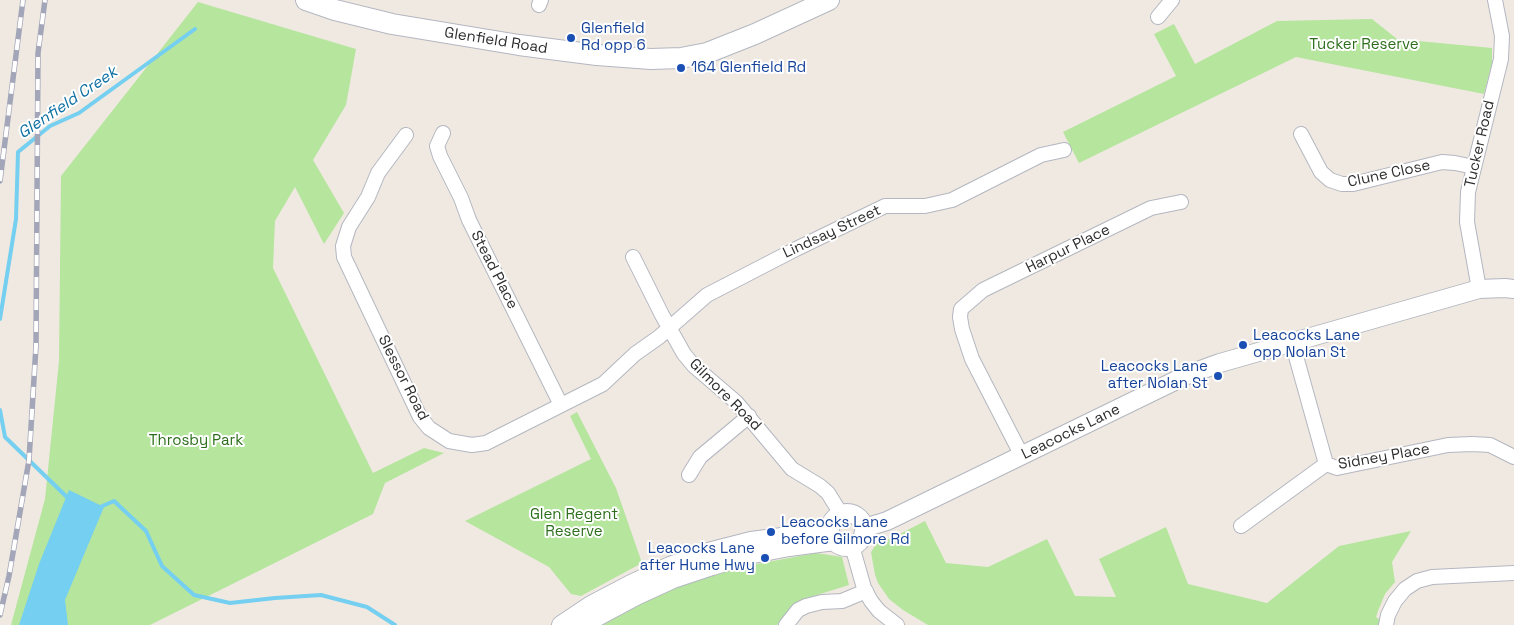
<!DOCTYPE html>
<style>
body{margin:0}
canvas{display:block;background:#efe9e1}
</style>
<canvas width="1514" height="625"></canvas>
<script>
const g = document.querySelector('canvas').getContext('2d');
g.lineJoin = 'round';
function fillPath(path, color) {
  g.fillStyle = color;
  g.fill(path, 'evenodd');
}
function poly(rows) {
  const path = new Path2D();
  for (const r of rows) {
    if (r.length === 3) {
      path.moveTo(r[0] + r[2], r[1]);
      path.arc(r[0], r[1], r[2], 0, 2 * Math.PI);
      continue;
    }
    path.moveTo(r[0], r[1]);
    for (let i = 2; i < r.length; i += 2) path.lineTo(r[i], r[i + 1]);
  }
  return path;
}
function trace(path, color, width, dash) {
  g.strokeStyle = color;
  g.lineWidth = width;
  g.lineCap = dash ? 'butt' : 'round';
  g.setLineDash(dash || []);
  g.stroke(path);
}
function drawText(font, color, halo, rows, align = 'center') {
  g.font = font + ' "Space Grotesk",sans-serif';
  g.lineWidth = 4;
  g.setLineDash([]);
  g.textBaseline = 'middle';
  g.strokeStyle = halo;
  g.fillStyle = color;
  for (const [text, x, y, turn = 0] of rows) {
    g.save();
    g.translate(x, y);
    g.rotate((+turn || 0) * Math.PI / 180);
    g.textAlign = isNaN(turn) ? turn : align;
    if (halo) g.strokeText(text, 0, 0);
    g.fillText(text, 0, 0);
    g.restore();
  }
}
const green = poly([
 [198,2,356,49,346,105,313,160,344,213,324,244,295,187,275,221,273,268,373,473,424,448,444,453,385,483,373,514,150,625,11,625,45,499,59,361,61,176],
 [1372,19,1397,39,1492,48,1492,63,1484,94,1296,57,1079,163,1063,132,1176,76,1154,34,1174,24,1195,64,1277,21],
 [577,412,616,488,642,563,581,596,571,594,549,567,465,521,591,459,570,416],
 [925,521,946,563,988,567,1047,539,1075,596,1116,597,1099,559,1166,527,1188,584,1267,603,1339,546,1411,531,1392,562,1395,582,1385,594,1378,611,1376,617,1380,620,1380,625,928,625,903,610,889,599,878,583,875,575,871,552,877,543,892,538],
 [816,553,842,557,849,585,801,600,777,625,597,625,660,592,730,569]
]);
const water = poly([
 [69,490,104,507,65,600,68,625,19,625,39,564]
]);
const stream = poly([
 [0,319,16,219,18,152,50,126,79,113,195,29],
 [0,410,5,437,70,500],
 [100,507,114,501,146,531,162,566,194,595,230,603,275,598,321,595,367,607,395,625]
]);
const minor = poly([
 [539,5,541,0],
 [1158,17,1172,0],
 [443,133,437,146,440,156,461,198,469,220,561,405],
 [1301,134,1321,172,1330,180,1342,184,1353,184,1442,162,1455,163,1474,167],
 [406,135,378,173,368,197,349,227,343,246,344,257,420,417,429,428,449,441,472,445,486,443,603,384,635,354,659,337,707,295,796,249,885,206,925,206,952,200,1041,155,1064,150],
 [633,257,662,315,684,354,694,366,736,402,792,469,820,486,828,493,841,514],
 [1479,289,1467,222,1468,192,1501,59,1502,36,1495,0],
 [1292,342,1326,464],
 [1022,456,972,359,962,329,960,317,961,309,983,290,1151,208,1181,202],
 [689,475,700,457,749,416],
 [1241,526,1326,464,1337,468,1448,445,1472,444,1490,445,1514,457],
 [852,546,864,588,871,601,879,611,897,625],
 [786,625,798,610,806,606,822,602,842,601,866,591],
 [1386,625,1388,615,1395,601,1405,589,1417,581,1432,577,1514,573]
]);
const tertiary = poly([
 [847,530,17],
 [864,528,887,521,1187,375,1220,363,1479,289,1505,288,1514,289],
 [561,625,591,605,631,584,670,566,712,551,751,541,813,533,830,526],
 [582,625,636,596,673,579,712,566,753,554,789,547,834,541]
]);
const secondary = poly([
 [306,0,335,10,392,24,519,45,597,55,651,59,681,58,707,53,755,34,829,0]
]);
const rail = poly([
 [0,181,23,0],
 [0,615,9,576,29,460,36,346,38,53,45,0]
]);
const markers = [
 [571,38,5,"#1a4fb4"],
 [681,68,5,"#1a4fb4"],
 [1243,345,5,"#1a4fb4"],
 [1218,376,5,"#1a4fb4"],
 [771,532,5,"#1a4fb4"],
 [765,558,5,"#1a4fb4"]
];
const transitNames = [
 ["Glenfield",581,29],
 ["Rd opp 6",581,46],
 ["164 Glenfield Rd",691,68],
 ["Leacocks Lane",1253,336],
 ["opp Nolan St",1253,353],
 ["Leacocks Lane",1208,367,"right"],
 ["after Nolan St",1208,384,"right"],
 ["Leacocks Lane",781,523],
 ["before Gilmore Rd",781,540],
 ["Leacocks Lane",755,549,"right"],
 ["after Hume Hwy",755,566,"right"]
];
const streetNames = [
 ["Glenfield Road",496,41,9],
 ["Tucker Road",1480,144,-77],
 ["Clune Close",1389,174,-12],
 ["Lindsay Street",832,232,-25],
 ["Harpur Place",1068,249,-26],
 ["Stead Place",494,270,63],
 ["Slessor Road",403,378,63],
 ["Gilmore Road",725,395,45],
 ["Leacocks Lane",1071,432,-26],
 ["Sidney Place",1384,457,-10]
];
const parkNames = [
 ["Tucker Reserve",1364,45],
 ["Throsby Park",196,441],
 ["Glen Regent",574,515],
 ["Reserve",574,532]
];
const waterNames = [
 ["Glenfield Creek",68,103,-34]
];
fillPath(green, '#b6e59e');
fillPath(water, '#75cff0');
trace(stream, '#75cff0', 4);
trace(minor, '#b4b7c1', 16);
trace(tertiary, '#b4b7c1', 20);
trace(secondary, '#b4b7c1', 22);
trace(minor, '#fff', 14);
trace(tertiary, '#fff', 18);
trace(secondary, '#fff', 20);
trace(rail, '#a3a6b8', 5.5);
trace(rail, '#fff', 4, [11]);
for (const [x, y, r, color] of markers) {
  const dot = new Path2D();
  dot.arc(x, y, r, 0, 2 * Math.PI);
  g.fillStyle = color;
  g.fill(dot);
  trace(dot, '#fff', 2);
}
drawText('15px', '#164399', '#fff', transitNames, 'left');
drawText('15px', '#2e2e2e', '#fff', streetNames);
drawText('15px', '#2c6e1b', '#fff', parkNames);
drawText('italic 16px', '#0d6fa3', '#fff', waterNames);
</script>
